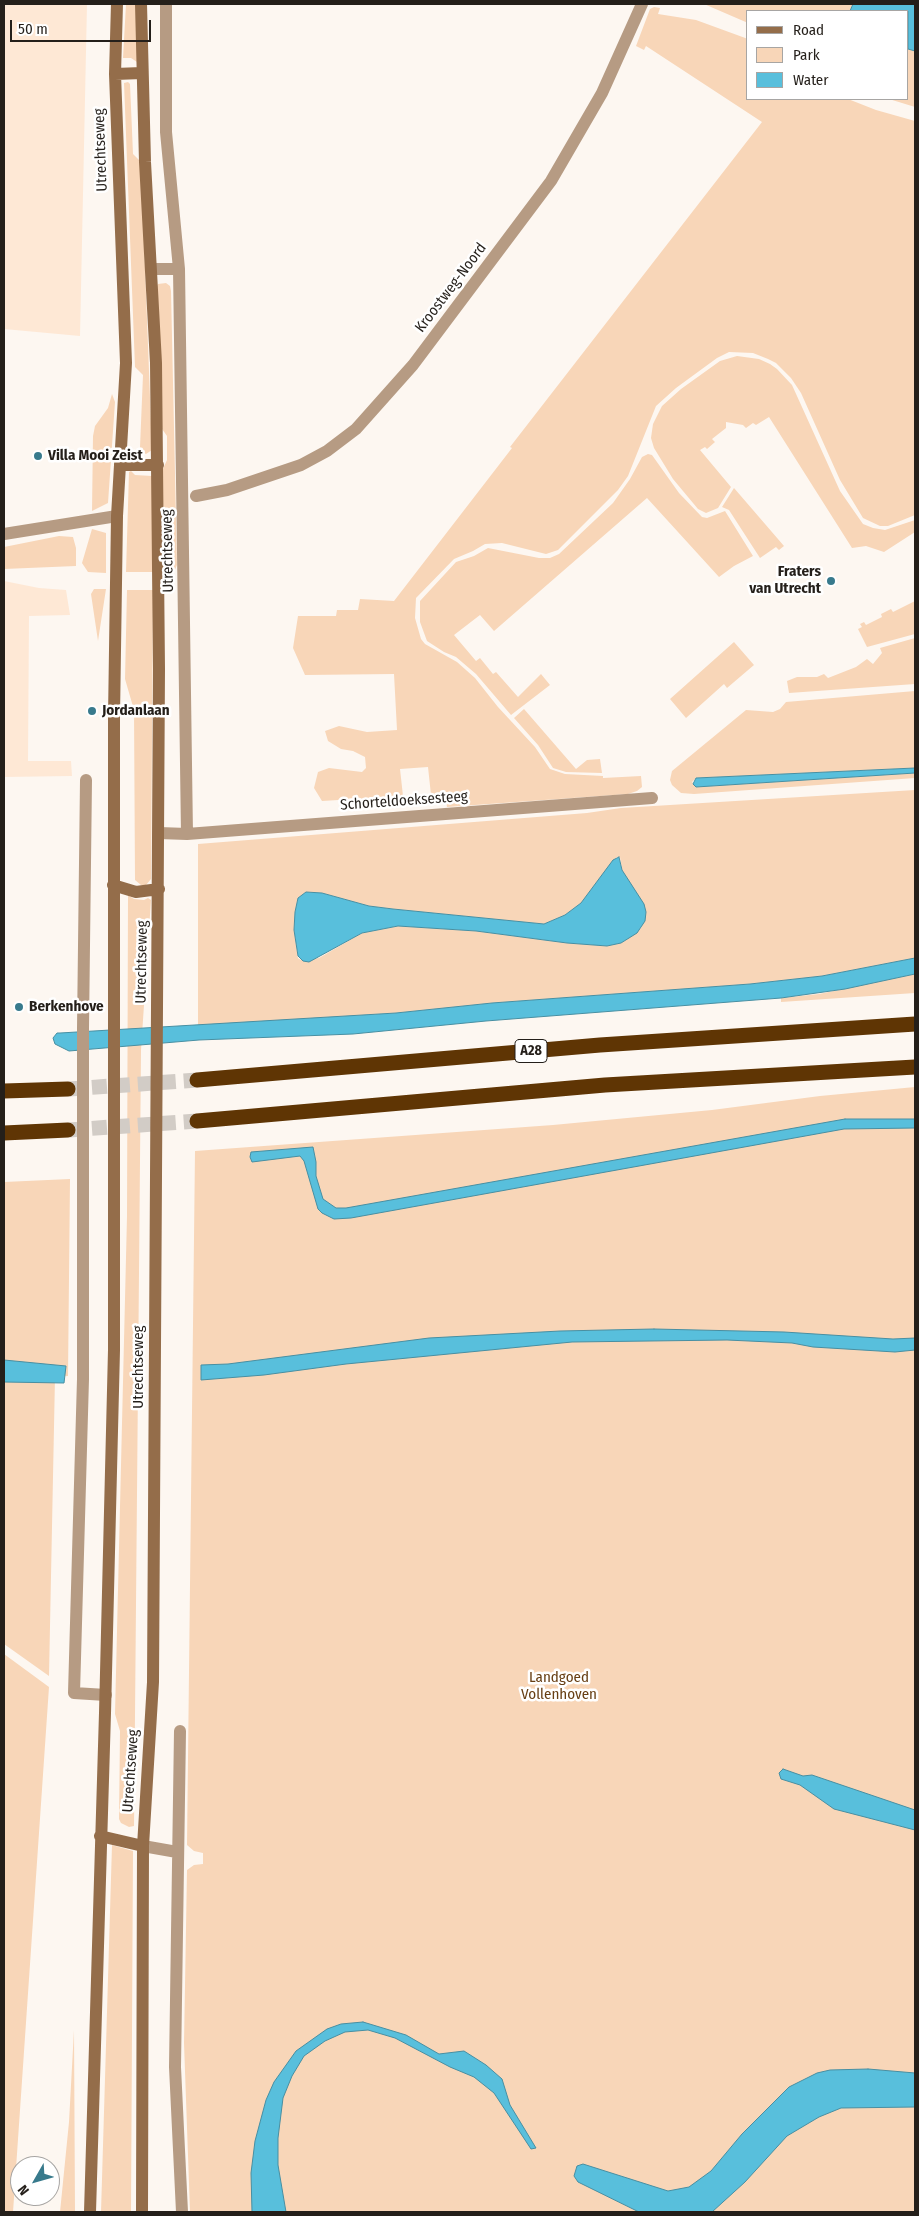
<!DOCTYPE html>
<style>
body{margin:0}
#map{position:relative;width:919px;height:2216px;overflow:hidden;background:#fdf7f1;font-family:"Fira Sans Condensed",sans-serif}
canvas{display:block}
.frame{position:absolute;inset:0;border:5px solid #241f1a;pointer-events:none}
.legend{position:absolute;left:746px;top:10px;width:162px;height:90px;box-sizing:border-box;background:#fff;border:1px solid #a7a5a3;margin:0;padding:6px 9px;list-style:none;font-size:15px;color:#241f1a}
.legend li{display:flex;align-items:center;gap:10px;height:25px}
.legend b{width:25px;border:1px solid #a7a5a3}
.north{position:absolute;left:10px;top:2156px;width:50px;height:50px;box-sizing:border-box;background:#fff;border:1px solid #a7a5a3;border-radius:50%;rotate:232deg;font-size:14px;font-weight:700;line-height:20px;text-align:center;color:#241f1a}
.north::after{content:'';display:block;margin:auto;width:18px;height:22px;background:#387a8c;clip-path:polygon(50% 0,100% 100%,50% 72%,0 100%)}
.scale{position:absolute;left:10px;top:20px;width:141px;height:22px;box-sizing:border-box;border:2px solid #241f1a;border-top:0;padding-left:6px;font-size:15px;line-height:18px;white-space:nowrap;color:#241f1a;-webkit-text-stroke:4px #fff;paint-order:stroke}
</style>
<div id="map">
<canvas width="919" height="2216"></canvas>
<div class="frame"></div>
<ul class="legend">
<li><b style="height:6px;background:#946d4a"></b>Road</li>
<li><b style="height:14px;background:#f8d6b8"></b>Park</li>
<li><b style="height:14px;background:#58bfdc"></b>Water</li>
</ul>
<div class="north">N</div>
<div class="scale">50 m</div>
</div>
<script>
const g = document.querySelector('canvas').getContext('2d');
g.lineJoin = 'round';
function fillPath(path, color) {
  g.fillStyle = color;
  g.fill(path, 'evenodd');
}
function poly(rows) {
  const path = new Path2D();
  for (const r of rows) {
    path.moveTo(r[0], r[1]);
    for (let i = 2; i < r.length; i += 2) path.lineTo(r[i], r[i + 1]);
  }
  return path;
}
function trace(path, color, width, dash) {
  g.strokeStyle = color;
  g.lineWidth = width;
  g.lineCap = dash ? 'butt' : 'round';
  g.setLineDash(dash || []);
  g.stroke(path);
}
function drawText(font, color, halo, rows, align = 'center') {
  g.font = font + ' "Fira Sans Condensed",sans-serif';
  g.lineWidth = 5;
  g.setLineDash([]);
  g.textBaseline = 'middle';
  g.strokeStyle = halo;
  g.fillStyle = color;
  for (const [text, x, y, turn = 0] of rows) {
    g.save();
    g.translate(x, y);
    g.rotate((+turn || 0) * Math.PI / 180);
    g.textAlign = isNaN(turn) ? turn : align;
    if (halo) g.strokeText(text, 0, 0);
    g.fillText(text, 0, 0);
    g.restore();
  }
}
const built = poly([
 [4,4,87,4,80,336,4,329],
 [4,581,39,588,66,590,70,615,29,616,28,761,71,761,72,776,4,777]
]);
const green = poly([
 [126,4,137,4,137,62,131,58,123,58],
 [704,4,853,4,850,11,748,11,748,23],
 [654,7,660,8,658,14,696,20,748,39,748,99,848,99,876,110,915,121,915,515,888,526,880,526,863,518,840,480,801,393,791,378,776,363,768,359,753,353,729,352,717,358,676,388,656,406,628,476,618,490,558,550,546,554,502,543,485,544,473,551,454,559,416,598,415,618,421,639,425,644,457,662,475,678,498,707,535,747,550,769,565,774,603,776,603,778,641,776,642,787,637,791,628,794,447,807,445,794,431,795,428,767,400,769,403,796,322,801,314,788,318,772,329,768,362,772,366,768,365,757,353,751,341,749,328,741,325,731,339,726,367,732,397,730,394,674,305,675,293,648,298,616,336,616,337,610,358,610,360,599,394,601,512,448,510,447,762,122,646,46,644,50,636,46,650,9],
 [908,49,915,51,915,107,889,99,908,99],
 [128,82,130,84,133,154,141,162,152,450,146,454,141,451,140,447,143,375,135,367,124,83],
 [166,283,170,286,171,291,177,565,174,572,164,572,161,473,167,460,167,436,160,426,156,288,158,284],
 [737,356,759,359,770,364,777,369,792,385,840,491,863,524,873,528,885,530,915,520,915,532,884,552,866,546,852,548,769,417,756,425,753,423,746,428,743,425,726,422,726,428,712,439,715,442,707,449,705,447,700,450,731,487,718,508,706,513,698,509,673,479,654,448,651,438,653,424,662,406,681,389,720,361],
 [112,394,115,402,108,503,92,511,93,436,95,426,108,408],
 [648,454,652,455,679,493,702,517,707,518,725,511,753,556,734,566,719,577,647,498,494,631,480,615,454,635,476,661,480,658,493,674,496,672,518,697,541,674,550,685,511,715,476,674,456,657,444,652,427,641,420,622,420,601,456,562,474,556,488,548,539,558,550,558,559,554,613,503,630,479,642,457],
 [131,471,135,475,152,476,153,572,126,572,129,472],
 [734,488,784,546,779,550,776,547,760,558,729,510,722,507],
 [92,529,106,533,106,573,88,572,82,563],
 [59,536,73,537,76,548,76,566,4,569,4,547],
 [94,589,106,589,98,641,91,594],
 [127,590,153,590,151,879,146,885,141,885,135,880,134,710,125,679],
 [915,601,915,634,867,647,858,629,862,627,860,624,864,622,866,625,882,617,881,614,891,609,893,612],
 [915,638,915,684,789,693,787,681,797,677,817,677,824,674,828,678,856,667,867,659,873,664,882,653,880,648],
 [734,642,754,665,727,688,724,684,686,718,670,699],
 [915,691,915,768,696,778,692,782,696,787,915,773,915,778,694,794,681,793,672,785,670,780,672,771,746,710,773,712,780,709,786,702],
 [524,709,576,769,587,760,600,759,602,773,566,772,553,768,538,745,514,718],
 [915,790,915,958,822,976,750,984,492,1003,396,1013,198,1026,198,844,587,813,621,808],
 [617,857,620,857,622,870,646,912,641,928,621,943,607,946,567,943,476,931,398,926,362,933,319,958,301,960,298,958,294,930,295,912,298,898,306,892,322,893,369,906,393,909,544,924,565,915,581,903],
 [128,895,134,899,144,900,148,898,151,900,141,1050,134,1826,129,1827,121,1823,119,1819,120,1731,115,1714,127,1216],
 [915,974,915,993,781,1002,781,998,819,994],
 [915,1087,915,2212,190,2212,184,2043,187,1870,194,1865,203,1864,203,1853,194,1851,187,1845,195,1151,553,1125,712,1110,820,1096],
 [70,1179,68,1376,55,1377,49,1676,4,1644,4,1182],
 [4,1654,49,1687,13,2212,4,2212],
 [112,1845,133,1851,131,2212,101,2212],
 [74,2030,75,2212,60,2212,69,2122]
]);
const water = poly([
 [853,4,915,4,915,51,908,49,908,11,850,11,853,4],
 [915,768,915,773,696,787,693,784,696,778,915,768],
 [619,857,622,870,644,904,646,912,645,921,637,933,621,943,607,946,567,943,476,931,398,926,362,933,309,962,303,961,298,956,294,930,295,912,298,898,306,892,322,893,369,906,393,909,544,924,565,915,581,903,613,860,619,857],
 [915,958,915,974,845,989,781,998,486,1021,353,1034,199,1040,69,1051,55,1044,53,1038,57,1033,60,1033,396,1013,492,1003,750,984,822,976,915,958],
 [845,1119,915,1119,915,1128,844,1129,351,1218,334,1219,322,1213,318,1209,304,1161,300,1156,252,1162,250,1157,251,1152,313,1147,316,1162,316,1176,323,1199,336,1208,346,1208,845,1119],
 [654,1329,784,1332,893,1339,915,1338,915,1350,895,1352,813,1347,792,1343,727,1340,572,1342,346,1364,264,1375,201,1380,201,1365,228,1364,429,1338,560,1331,654,1329],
 [4,1360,66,1366,64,1383,4,1382,4,1360],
 [783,1769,803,1776,812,1775,915,1810,915,1830,834,1809,800,1785,781,1779,779,1773,783,1769],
 [363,2022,406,2035,439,2054,464,2051,486,2065,502,2079,510,2105,536,2148,531,2149,494,2093,474,2077,450,2067,395,2038,368,2030,345,2032,325,2041,304,2056,292,2076,283,2098,278,2138,278,2165,286,2212,252,2212,251,2173,255,2141,266,2100,274,2082,296,2051,327,2029,341,2024,363,2022],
 [868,2069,915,2073,915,2107,841,2108,819,2117,787,2136,745,2182,712,2212,639,2212,578,2182,574,2176,577,2166,583,2164,668,2191,689,2187,711,2171,742,2134,789,2087,817,2073,830,2070,868,2069]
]);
const motorwayTunnel = poly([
 [69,1089,197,1080],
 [69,1130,197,1121]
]);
const minor = poly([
 [166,4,166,132,179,269,187,834],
 [151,269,179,269],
 [196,496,227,490,301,465,327,451,356,429,413,365,551,181,602,93,642,4],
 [4,534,117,516],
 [86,780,83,1028,83,1379,74,1693,106,1695],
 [159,833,187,834,652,798],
 [180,1731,175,2067,182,2212],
 [143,1846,177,1852]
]);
const secondary = poly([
 [141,4,145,162,156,363,159,669,153,1682,143,1846,142,2212],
 [115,74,142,73],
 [120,465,158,465],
 [113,885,136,892,159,889],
 [100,1836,143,1846],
 [90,2212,105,1713,114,1350,114,717,117,516,126,363,115,74,117,4]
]);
const motorway = poly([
 [197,1080,600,1045,915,1024],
 [4,1091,68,1089],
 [197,1121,605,1085,915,1067],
 [4,1133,68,1130]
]);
const markers = [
 [38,456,5,"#387a8c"],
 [831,581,5,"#387a8c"],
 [92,711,5,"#387a8c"],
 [19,1007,5,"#387a8c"]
];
const shields = [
 [531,1051,32]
];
const shieldNames = [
 ["A28",531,1051]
];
const streetNames = [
 ["Utrechtseweg",101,150,-92],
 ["Kroostweg-Noord",451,288,-53],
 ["Utrechtseweg",168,551,-91],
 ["Schorteldoeksesteeg",404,801,-4],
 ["Utrechtseweg",142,962,-89],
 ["Utrechtseweg",139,1367,-90],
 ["Utrechtseweg",131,1771,-86]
];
const poiNames = [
 ["Villa Mooi Zeist",48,456],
 ["Fraters",821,572,"right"],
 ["van Utrecht",821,589,"right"],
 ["Jordanlaan",102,711],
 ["Berkenhove",29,1007]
];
const parkNames = [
 ["Landgoed",559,1678],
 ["Vollenhoven",559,1695]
];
fillPath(built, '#fee8d5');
fillPath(green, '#f8d6b8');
fillPath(water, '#58bfdc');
trace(water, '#488fa2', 1);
trace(motorwayTunnel, '#d2ccc6', 15, [15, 8]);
trace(minor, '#b69b83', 12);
trace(secondary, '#946d4a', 12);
trace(motorway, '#5f3504', 15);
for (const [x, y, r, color] of markers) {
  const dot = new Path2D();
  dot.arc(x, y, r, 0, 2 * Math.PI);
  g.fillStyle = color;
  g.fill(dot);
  trace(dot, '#fff', 2);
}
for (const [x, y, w] of shields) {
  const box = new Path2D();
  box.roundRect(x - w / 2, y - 11.5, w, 23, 4);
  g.fillStyle = '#fff';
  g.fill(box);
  trace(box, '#241f1a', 1);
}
drawText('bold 14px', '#241f1a', null, shieldNames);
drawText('15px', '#241f1a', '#fff', streetNames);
drawText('bold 15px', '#241f1a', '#fff', poiNames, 'left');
drawText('15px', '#673e13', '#fff', parkNames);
</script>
